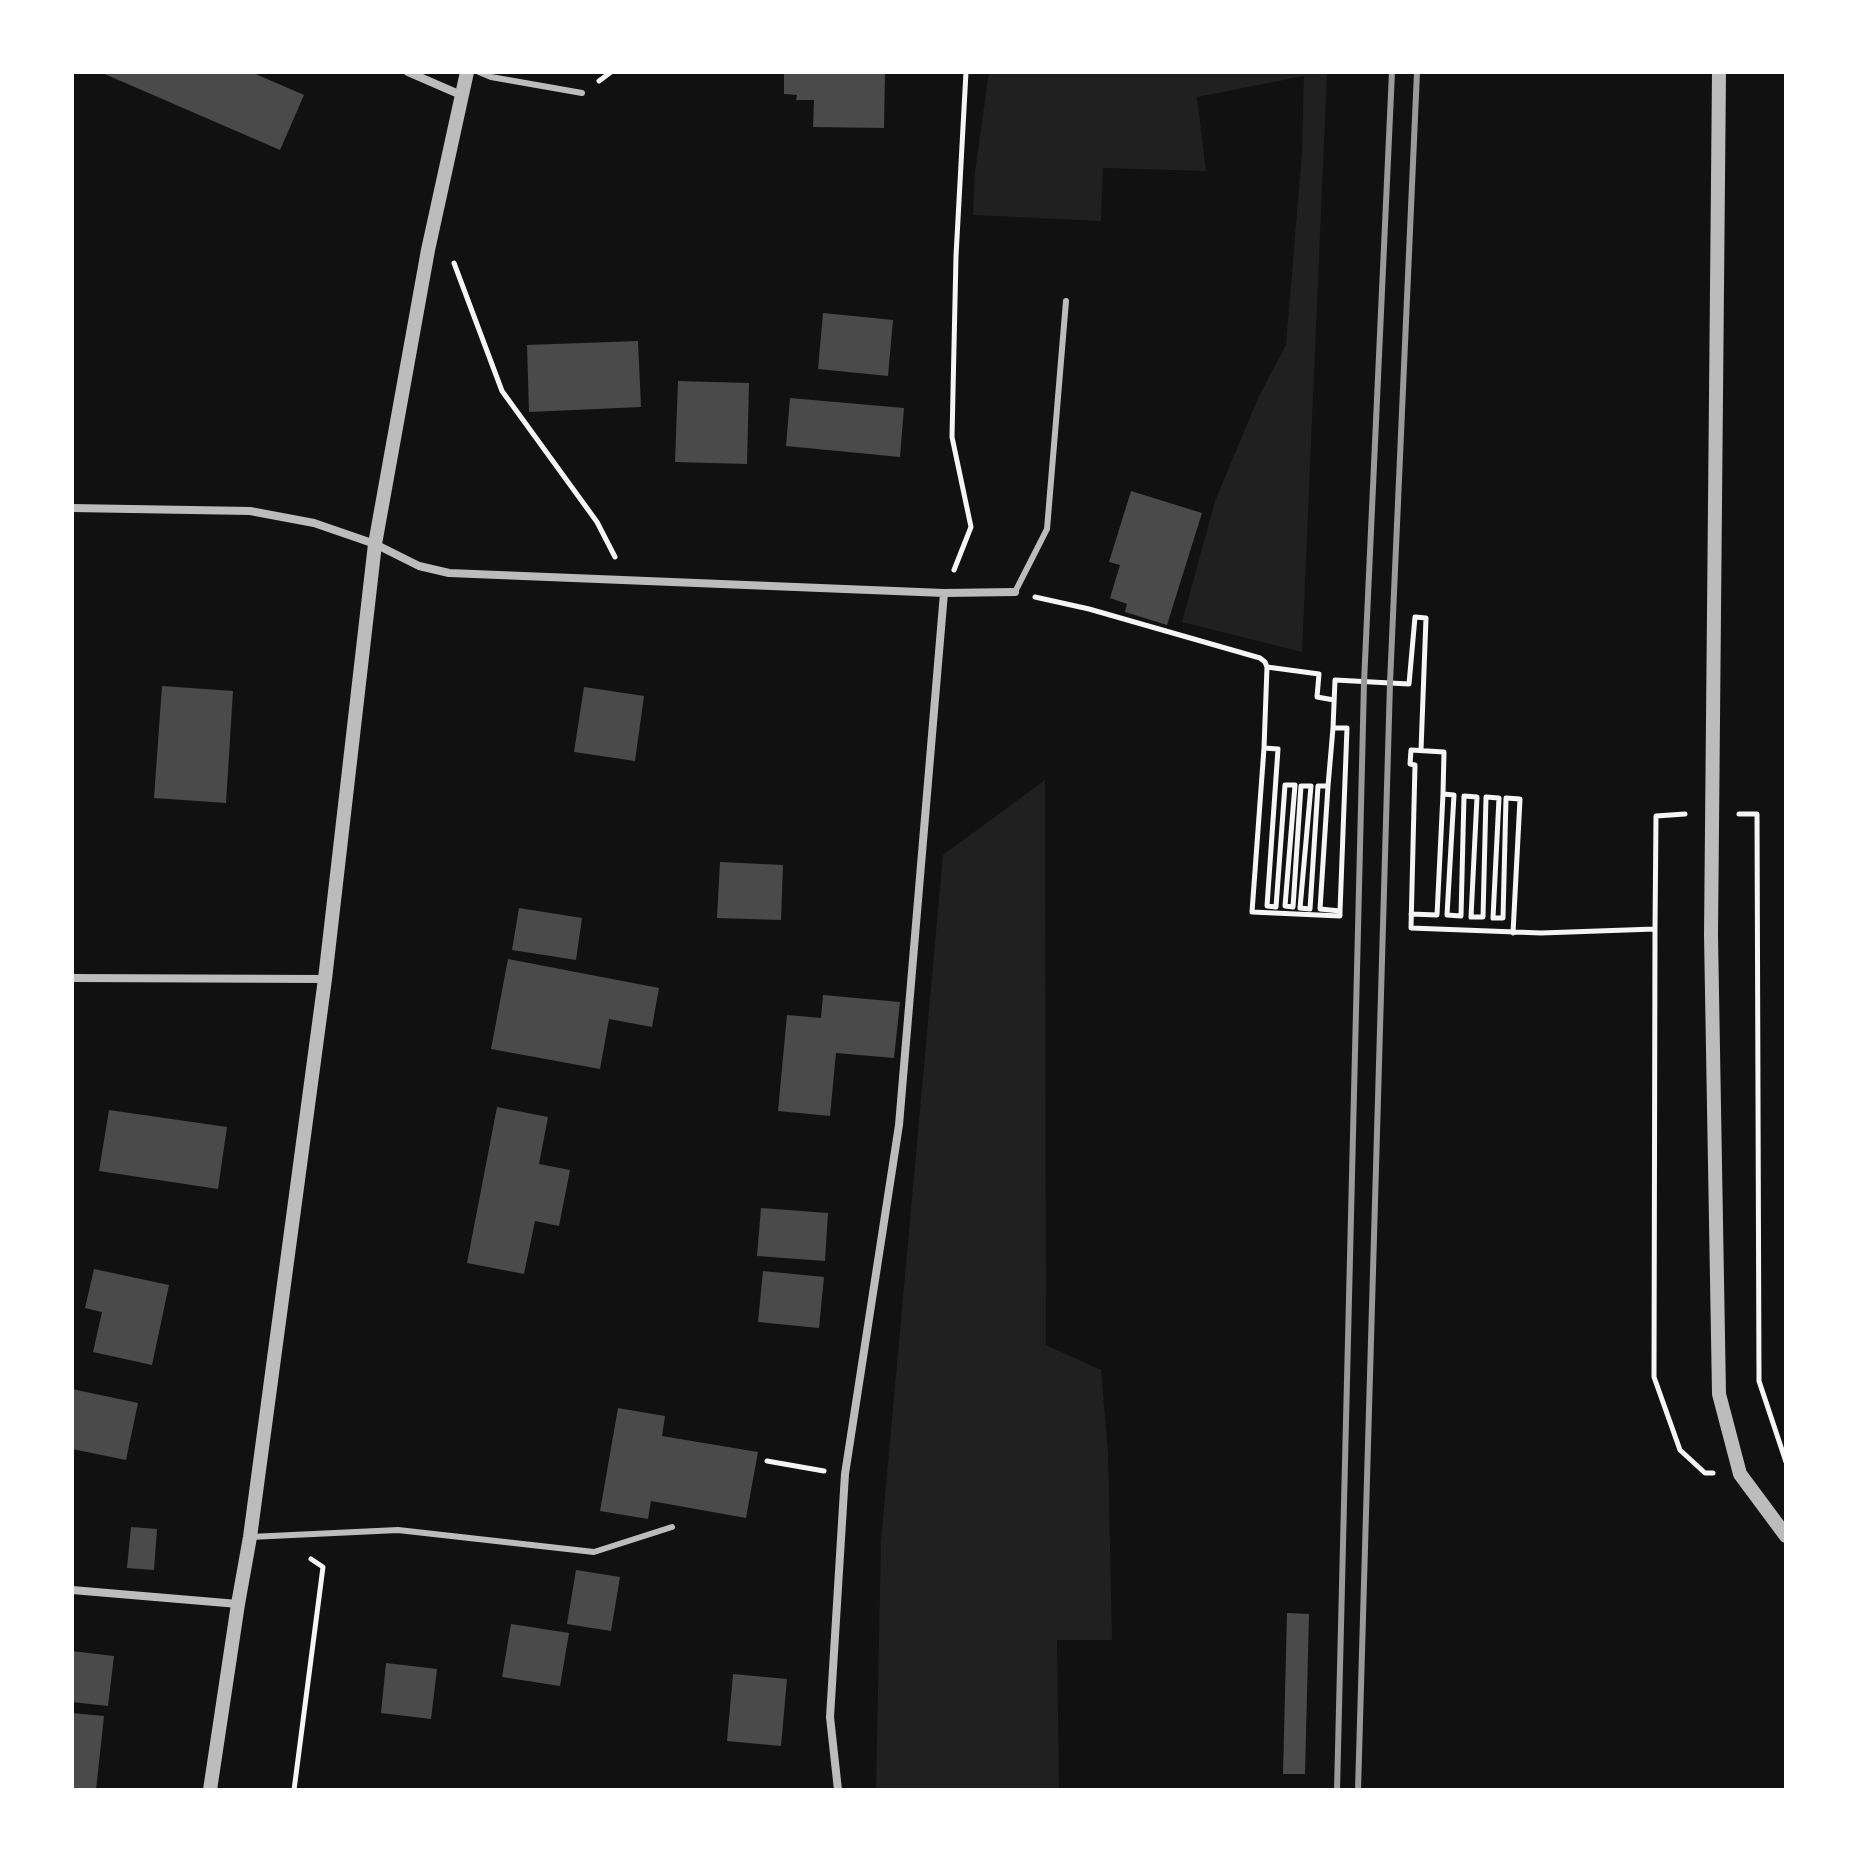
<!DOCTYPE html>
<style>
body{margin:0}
#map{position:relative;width:1858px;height:1862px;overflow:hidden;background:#111;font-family:Raleway,sans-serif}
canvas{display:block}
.frame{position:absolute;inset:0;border:74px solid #fff;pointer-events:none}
</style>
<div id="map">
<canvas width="1858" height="1862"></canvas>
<div class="frame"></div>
</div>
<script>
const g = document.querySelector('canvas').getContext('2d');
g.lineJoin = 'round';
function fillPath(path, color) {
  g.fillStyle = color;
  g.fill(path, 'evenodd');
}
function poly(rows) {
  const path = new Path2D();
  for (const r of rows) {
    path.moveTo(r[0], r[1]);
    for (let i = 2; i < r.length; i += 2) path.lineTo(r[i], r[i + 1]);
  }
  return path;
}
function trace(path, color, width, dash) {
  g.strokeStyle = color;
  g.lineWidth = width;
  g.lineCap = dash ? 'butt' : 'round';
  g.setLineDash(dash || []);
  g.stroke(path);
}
const green = poly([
 [989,72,1327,72,1302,652,1182,622,1215,501,1259,396,1286,345,1302,152,1304,76,1197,97,1206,171,1103,168,1101,221,973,215,975,172],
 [1045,780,1046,1345,1101,1370,1108,1453,1112,1640,1057,1640,1059,1790,876,1790,881,1541,943,855]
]);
const building = poly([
 [100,72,251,72,304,95,280,150],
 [797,72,885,72,884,128,813,127,814,100,796,100,797,95,784,94,784,73],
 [823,313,893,320,888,376,818,369],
 [638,341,641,407,529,412,527,345],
 [678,381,749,383,747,464,675,462],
 [790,398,904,408,900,457,786,446],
 [1131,491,1202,513,1167,625,1125,612,1127,604,1110,598,1120,565,1109,562],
 [162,686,233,691,226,803,154,798],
 [584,687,644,696,635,761,574,752],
 [720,862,783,865,781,920,717,918],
 [519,908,582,918,576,960,512,950],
 [508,959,659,988,652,1027,609,1019,600,1069,491,1049],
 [823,995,900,1002,894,1058,836,1053,830,1116,778,1111,787,1015,821,1018],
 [497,1107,548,1117,539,1164,570,1170,559,1226,535,1221,524,1274,467,1263],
 [109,1110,227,1127,218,1189,99,1171],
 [761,1208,828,1213,825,1261,757,1256],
 [94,1269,169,1285,152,1365,93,1352,102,1312,85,1308],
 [763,1271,824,1277,819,1328,758,1322],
 [72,1389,138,1403,126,1460,72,1449],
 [618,1408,665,1416,662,1436,758,1452,746,1518,651,1501,648,1519,600,1511],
 [131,1527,157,1529,154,1570,127,1568],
 [576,1570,620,1577,611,1631,567,1624],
 [1287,1613,1309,1614,1305,1774,1283,1774],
 [511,1624,569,1633,560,1686,502,1677],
 [72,1651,114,1656,108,1706,72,1702],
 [386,1663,437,1669,431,1719,381,1713],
 [733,1674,787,1679,781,1746,727,1741],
 [72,1713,104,1716,96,1790,72,1788]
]);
const path = poly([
 [599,81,611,72],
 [454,263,502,391,597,522,615,557],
 [954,570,971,527,952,437,956,256,966,72],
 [1035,597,1089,609,1260,658,1265,662,1267,667,1264,748,1252,912,1340,916,1340,911],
 [1267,667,1319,674,1317,697,1334,700],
 [1264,748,1278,749,1267,906,1276,907,1285,785,1295,785,1285,906,1293,907,1301,786,1311,786,1300,908,1310,909,1318,786,1328,786,1320,909,1340,911,1347,728,1333,728,1335,680,1409,684,1415,617,1426,618,1421,750],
 [1328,786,1333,728],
 [1443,794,1444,752,1411,750,1410,764,1415,765,1411,928,1541,933,1655,929,1656,816,1685,814],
 [1739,814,1757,814,1759,1381,1786,1462],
 [1411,914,1437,915,1443,794,1454,795,1447,915,1461,916,1464,796,1477,797,1471,917,1483,917,1486,797,1499,798,1493,918,1503,918,1506,798,1520,799,1513,933],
 [1655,929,1654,1377,1680,1450,1705,1473,1713,1473],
 [767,1461,824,1471],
 [294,1790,323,1567,311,1559]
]);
const service = poly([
 [479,72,491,77,582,93],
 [1015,592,1047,529,1066,301],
 [250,1537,398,1530,594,1552,672,1527]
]);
const minor = poly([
 [408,72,461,95],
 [72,508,250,511,314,523,375,544,419,566,449,573,944,593,1015,592],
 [72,978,325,979],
 [72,1590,238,1604],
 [838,1790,830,1717,845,1474,899,1125,944,593]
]);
const tertiary = poly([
 [1719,72,1711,935,1719,1394,1740,1474,1786,1536],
 [210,1790,238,1604,250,1537,325,979,375,544,428,250,467,72]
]);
const rail = poly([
 [1337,1790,1364,683,1392,72],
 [1358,1790,1390,683,1417,72]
]);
fillPath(green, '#202020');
fillPath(building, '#4a4a4a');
trace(path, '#f5f5f5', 5);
trace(service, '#bcbcbc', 6);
trace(minor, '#bcbcbc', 8);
trace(tertiary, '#bcbcbc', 14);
trace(rail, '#9a9a9a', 6);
</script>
